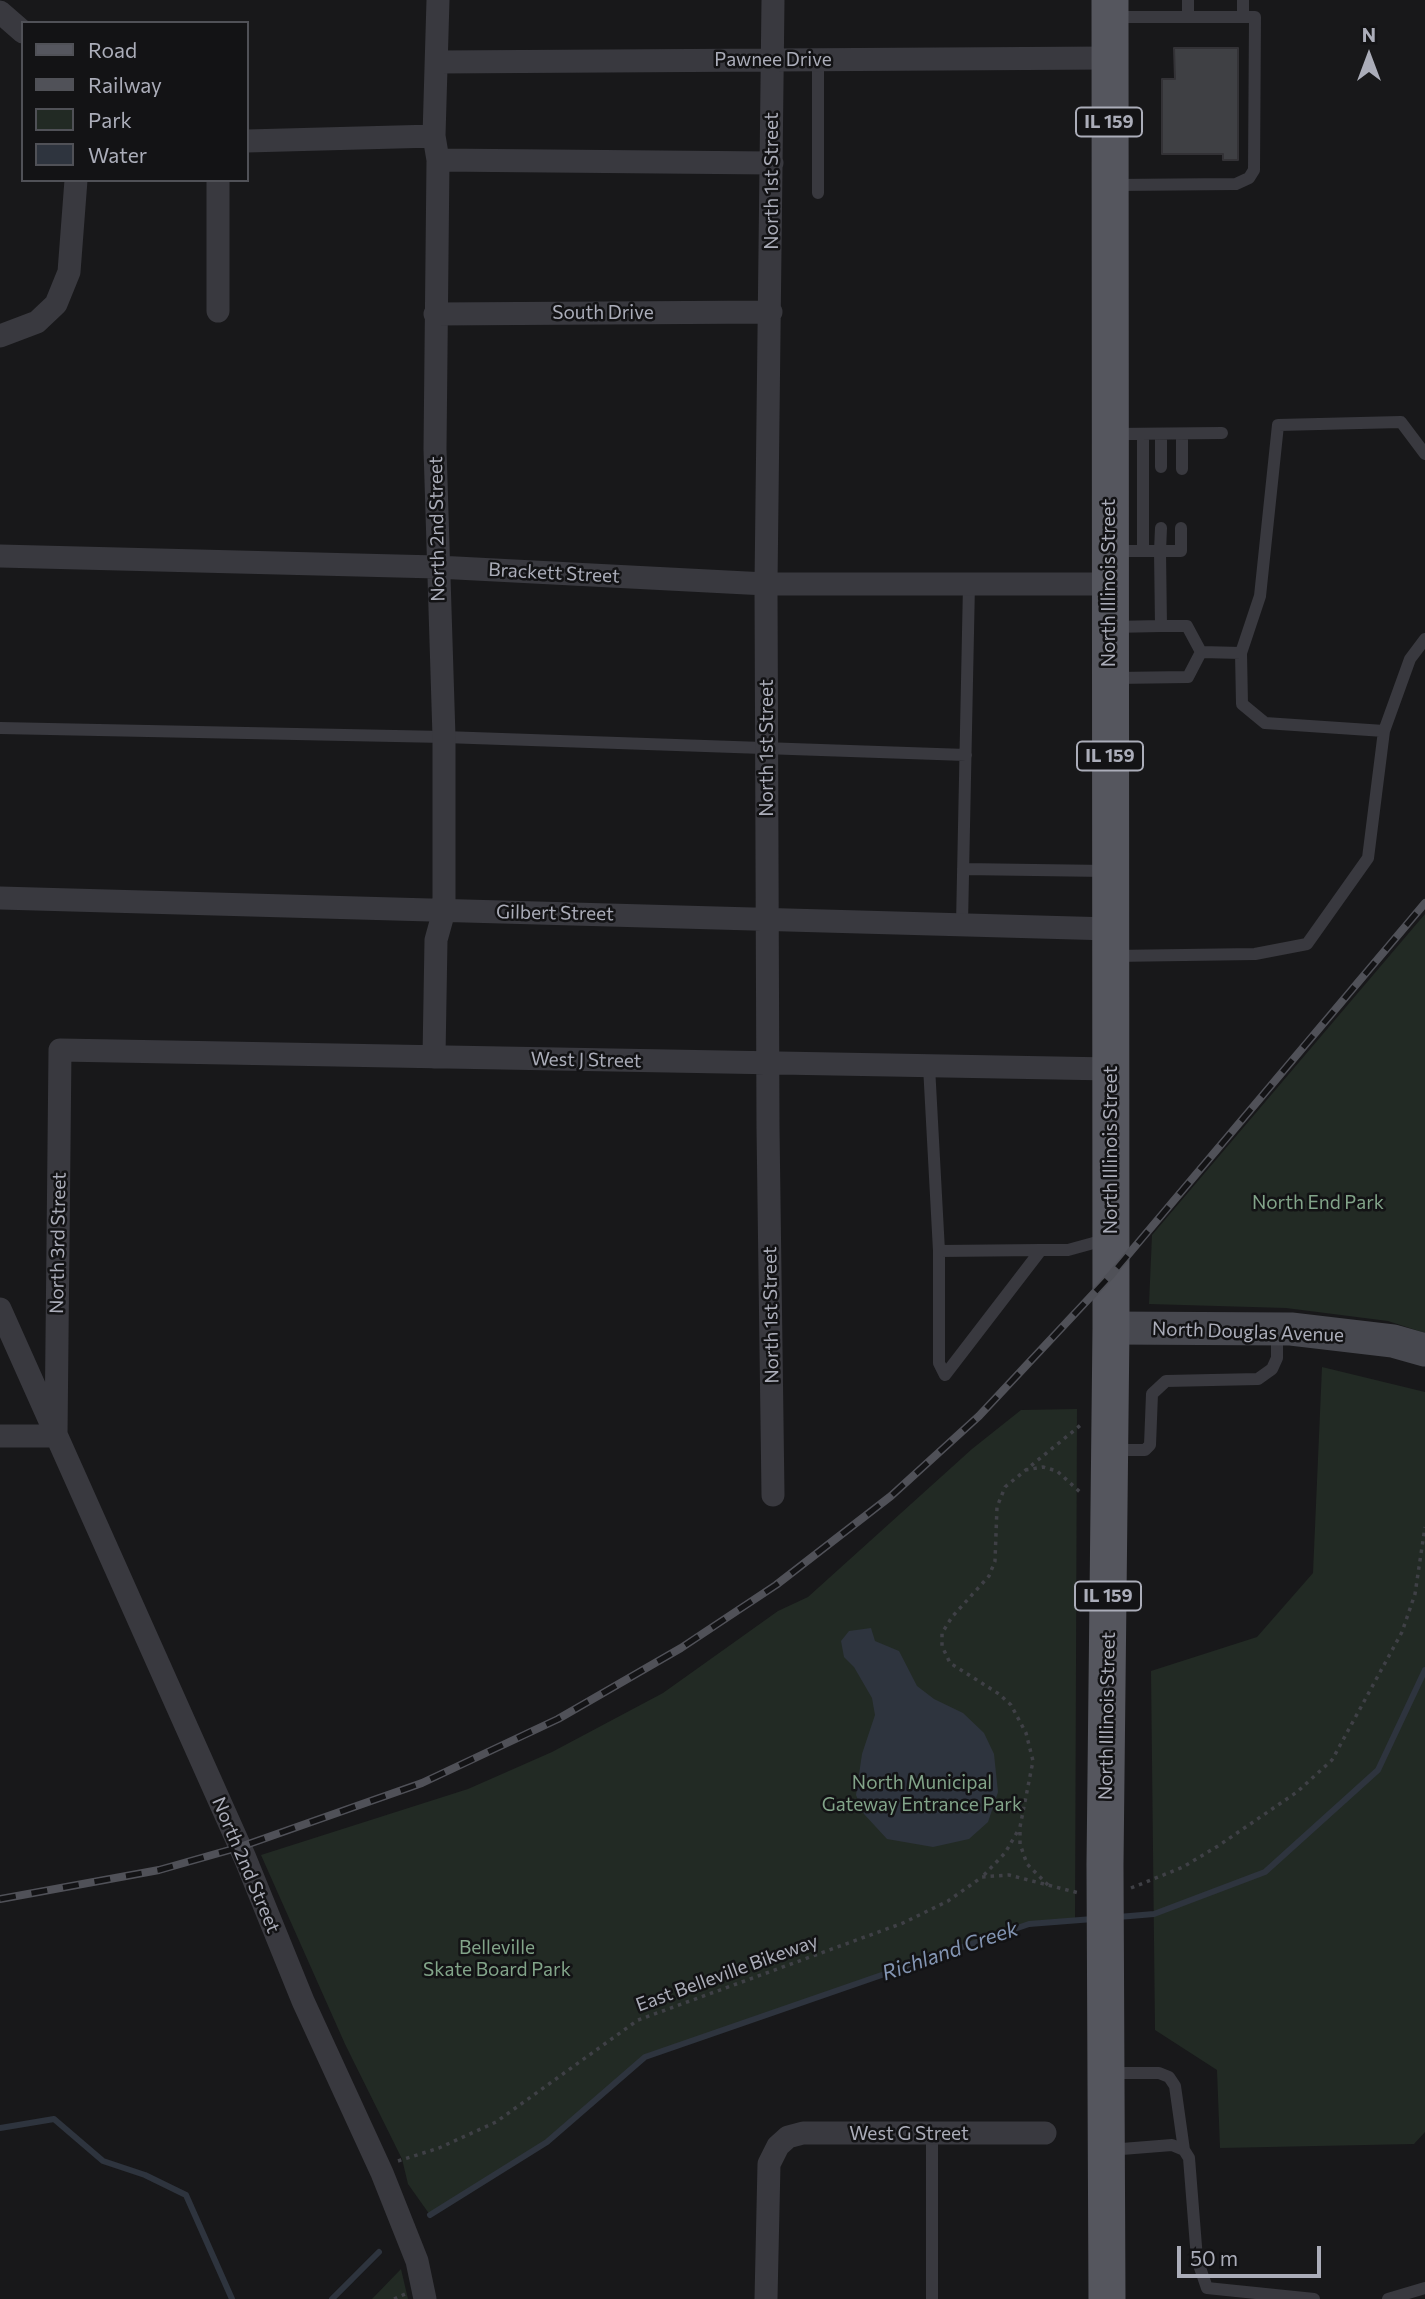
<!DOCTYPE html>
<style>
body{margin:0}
#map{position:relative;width:1425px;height:2299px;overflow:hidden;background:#18181a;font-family:Commissioner,sans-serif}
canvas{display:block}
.legend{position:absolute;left:21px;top:21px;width:228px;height:161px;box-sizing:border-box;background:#131315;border:2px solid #505157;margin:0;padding:9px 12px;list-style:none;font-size:21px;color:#abadb9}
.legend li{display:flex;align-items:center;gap:14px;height:35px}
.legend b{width:35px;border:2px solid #505157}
.north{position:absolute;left:1334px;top:21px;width:70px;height:70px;-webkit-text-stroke:5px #131315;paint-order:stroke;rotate:0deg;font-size:19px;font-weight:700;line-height:28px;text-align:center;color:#abadb9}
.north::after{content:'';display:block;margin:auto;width:24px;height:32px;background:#abadb9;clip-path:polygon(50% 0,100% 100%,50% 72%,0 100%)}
.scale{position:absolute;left:1177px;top:2246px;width:144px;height:32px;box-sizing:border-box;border:4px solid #abadb9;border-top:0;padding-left:9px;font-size:21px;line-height:24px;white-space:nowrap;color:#abadb9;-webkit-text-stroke:5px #131315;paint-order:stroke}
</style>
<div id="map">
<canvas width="1425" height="2299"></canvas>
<ul class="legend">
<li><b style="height:9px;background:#55565e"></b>Road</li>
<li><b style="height:9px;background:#505158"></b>Railway</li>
<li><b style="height:19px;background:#222a24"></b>Park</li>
<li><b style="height:19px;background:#2e343e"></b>Water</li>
</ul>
<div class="north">N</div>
<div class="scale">50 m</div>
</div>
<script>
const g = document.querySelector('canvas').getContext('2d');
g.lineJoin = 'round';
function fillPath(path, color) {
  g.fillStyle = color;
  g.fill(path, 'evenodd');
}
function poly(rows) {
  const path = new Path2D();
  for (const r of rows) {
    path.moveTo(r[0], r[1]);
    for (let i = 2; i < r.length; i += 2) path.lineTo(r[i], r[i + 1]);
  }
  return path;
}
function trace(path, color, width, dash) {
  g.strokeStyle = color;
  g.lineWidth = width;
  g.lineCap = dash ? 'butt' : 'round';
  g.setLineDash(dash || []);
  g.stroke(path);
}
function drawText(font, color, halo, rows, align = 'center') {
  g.font = font + ' Commissioner,sans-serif';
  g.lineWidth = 5;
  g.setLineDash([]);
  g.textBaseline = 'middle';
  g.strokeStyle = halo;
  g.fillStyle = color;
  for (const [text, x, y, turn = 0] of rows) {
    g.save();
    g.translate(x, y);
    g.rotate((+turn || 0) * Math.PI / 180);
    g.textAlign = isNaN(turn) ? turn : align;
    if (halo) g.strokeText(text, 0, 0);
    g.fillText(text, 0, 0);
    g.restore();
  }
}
const green = poly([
 [1425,914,1425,1333,1388,1321,1286,1308,1149,1304,1152,1235],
 [1322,1367,1425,1392,1425,2132,1414,2144,1220,2148,1217,2070,1155,2030,1151,1671,1257,1637,1313,1573],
 [1077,1409,1075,1920,1028,1924,645,2057,547,2142,430,2215,408,2184,402,2159,345,2044,261,1855,468,1789,552,1752,663,1693,778,1611,808,1597,972,1449,1021,1410],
 [401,2269,408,2299,372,2299]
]);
const water = poly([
 [871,1628,875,1641,899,1651,917,1686,934,1699,963,1713,984,1733,994,1754,998,1792,988,1822,969,1839,933,1847,887,1839,864,1814,856,1795,862,1754,875,1715,872,1698,854,1667,844,1657,841,1641,849,1631]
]);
const stream = poly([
 [1118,1917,1154,1914,1265,1872,1378,1770,1425,1670],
 [0,2128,54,2119,103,2161,145,2175,186,2195,232,2299],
 [430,2215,547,2142,645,2057,1029,1924,1093,1919],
 [332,2299,379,2252]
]);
const building = poly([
 [1174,48,1238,48,1238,160,1223,160,1223,154,1162,154,1162,79,1175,79,1174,48]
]);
const path = poly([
 [1025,1470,1043,1467,1057,1471,1081,1493],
 [984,1875,1005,1853,1019,1829],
 [1048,1885,1027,1864,1020,1844,1020,1827,1033,1761,1026,1733,1011,1705,999,1694,950,1663,942,1646,942,1633,952,1617,989,1576,995,1561,997,1507,1005,1487,1082,1424],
 [1131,1888,1183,1867,1218,1846,1297,1792,1332,1760,1402,1632,1415,1594,1425,1527],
 [398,2161,439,2148,496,2122,638,2020,903,1923,948,1901,982,1877,1009,1875,1079,1893],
 [394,2299,405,2294]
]);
const lane = poly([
 [1188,0,1188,17],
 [1243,0,1243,17],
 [1113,185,1236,184,1249,178,1254,170,1255,17,1115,17],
 [818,193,818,60],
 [1113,434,1222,433],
 [1143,434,1143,551],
 [1182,434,1182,469],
 [1161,467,1161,434],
 [1161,528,1160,551,1181,551,1181,528],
 [1112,627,1161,626,1160,551,1113,551],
 [1241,653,1260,596,1278,425,1401,422,1425,454],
 [1115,678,1188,677,1201,652,1187,626,1161,626],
 [0,728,444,737,966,755],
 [1384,731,1410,659,1425,639],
 [963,869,1106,871],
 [962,924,969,584],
 [1113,956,1255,954,1307,944,1368,858,1384,731,1265,723,1242,704,1241,653,1201,652],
 [929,1066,939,1251,939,1363,945,1375,1041,1250,1068,1250,1108,1239],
 [939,1251,1041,1250],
 [1114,1450,1145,1450,1150,1445,1152,1394,1166,1381,1258,1379,1272,1369,1277,1358,1277,1330],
 [1109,2073,1159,2073,1169,2077,1175,2086,1184,2150],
 [1109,2150,1172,2145,1184,2150,1189,2158,1197,2259,1207,2288,1314,2299],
 [932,2299,932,2135],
 [1388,2299,1425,2288]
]);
const street = poly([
 [773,0,766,584,768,1127,773,1495],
 [0,12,23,32],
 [438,62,1109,58],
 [247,141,434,136],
 [438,160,772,163],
 [218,180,218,311],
 [435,314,771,312],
 [0,336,37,322,56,304,69,272,76,180],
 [0,556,437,567,766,584,1109,584],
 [0,898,1111,929],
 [434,1057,436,940,444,911,444,737,435,449,438,160,434,136,438,0],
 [0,1309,245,1858,303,2001,382,2173,417,2261,425,2299],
 [0,1436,56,1436],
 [56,1436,60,1050,1111,1069],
 [766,2299,769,2164,778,2146,788,2137,803,2133,1045,2133]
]);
const secondary = poly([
 [1111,1328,1291,1329,1393,1341,1425,1350]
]);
const primary = poly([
 [1107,2299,1105,1864,1111,1328,1110,0]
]);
const rail = poly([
 [0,1899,159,1870,240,1847,422,1783,558,1719,681,1648,776,1585,891,1496,979,1416,1111,1275,1425,903]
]);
const shields = [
 [1109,122,66],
 [1110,756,66],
 [1108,1596,66]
];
const shieldNames = [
 ["IL 159",1109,122],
 ["IL 159",1110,756],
 ["IL 159",1108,1596]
];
const streetNames = [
 ["Pawnee Drive",773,60],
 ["North 1st Street",772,181,-90],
 ["South Drive",603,313],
 ["North 2nd Street",437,529,-91],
 ["Brackett Street",554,573,3],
 ["North Illinois Street",1109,583,-90],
 ["North 1st Street",767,748,-90],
 ["Gilbert Street",555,913,1],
 ["West J Street",586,1060,1],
 ["North Illinois Street",1111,1150,-90],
 ["North 3rd Street",58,1243,-89],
 ["North 1st Street",771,1315,-91],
 ["North Douglas Avenue",1248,1332,2],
 ["North Illinois Street",1107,1716,-89],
 ["North 2nd Street",246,1865,67],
 ["East Belleville Bikeway",727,1973,-20],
 ["West G Street",909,2134]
];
const parkNames = [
 ["North End Park",1318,1203],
 ["North Municipal",922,1783],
 ["Gateway Entrance Park",922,1805],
 ["Belleville",497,1948],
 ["Skate Board Park",497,1970]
];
const waterNames = [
 ["Richland Creek",950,1951,-19]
];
fillPath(green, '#222a24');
fillPath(water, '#2e343e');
trace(stream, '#2e343e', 6);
fillPath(building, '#3f4044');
trace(building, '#333236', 2);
trace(path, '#3f4046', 3.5, [3.5, 5]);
trace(lane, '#39393f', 12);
trace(street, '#39393f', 23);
trace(secondary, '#47484f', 33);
trace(primary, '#55565e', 37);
trace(rail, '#505158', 8);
trace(rail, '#131315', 5, [16]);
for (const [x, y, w] of shields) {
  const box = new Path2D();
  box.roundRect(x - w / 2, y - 14.5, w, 29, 5);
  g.fillStyle = '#131315';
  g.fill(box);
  trace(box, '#abadb9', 2);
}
drawText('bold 18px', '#abadb9', null, shieldNames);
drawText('19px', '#abadb9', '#131315', streetNames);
drawText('19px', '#82a489', '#131315', parkNames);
drawText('italic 21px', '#8395b3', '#131315', waterNames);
</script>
